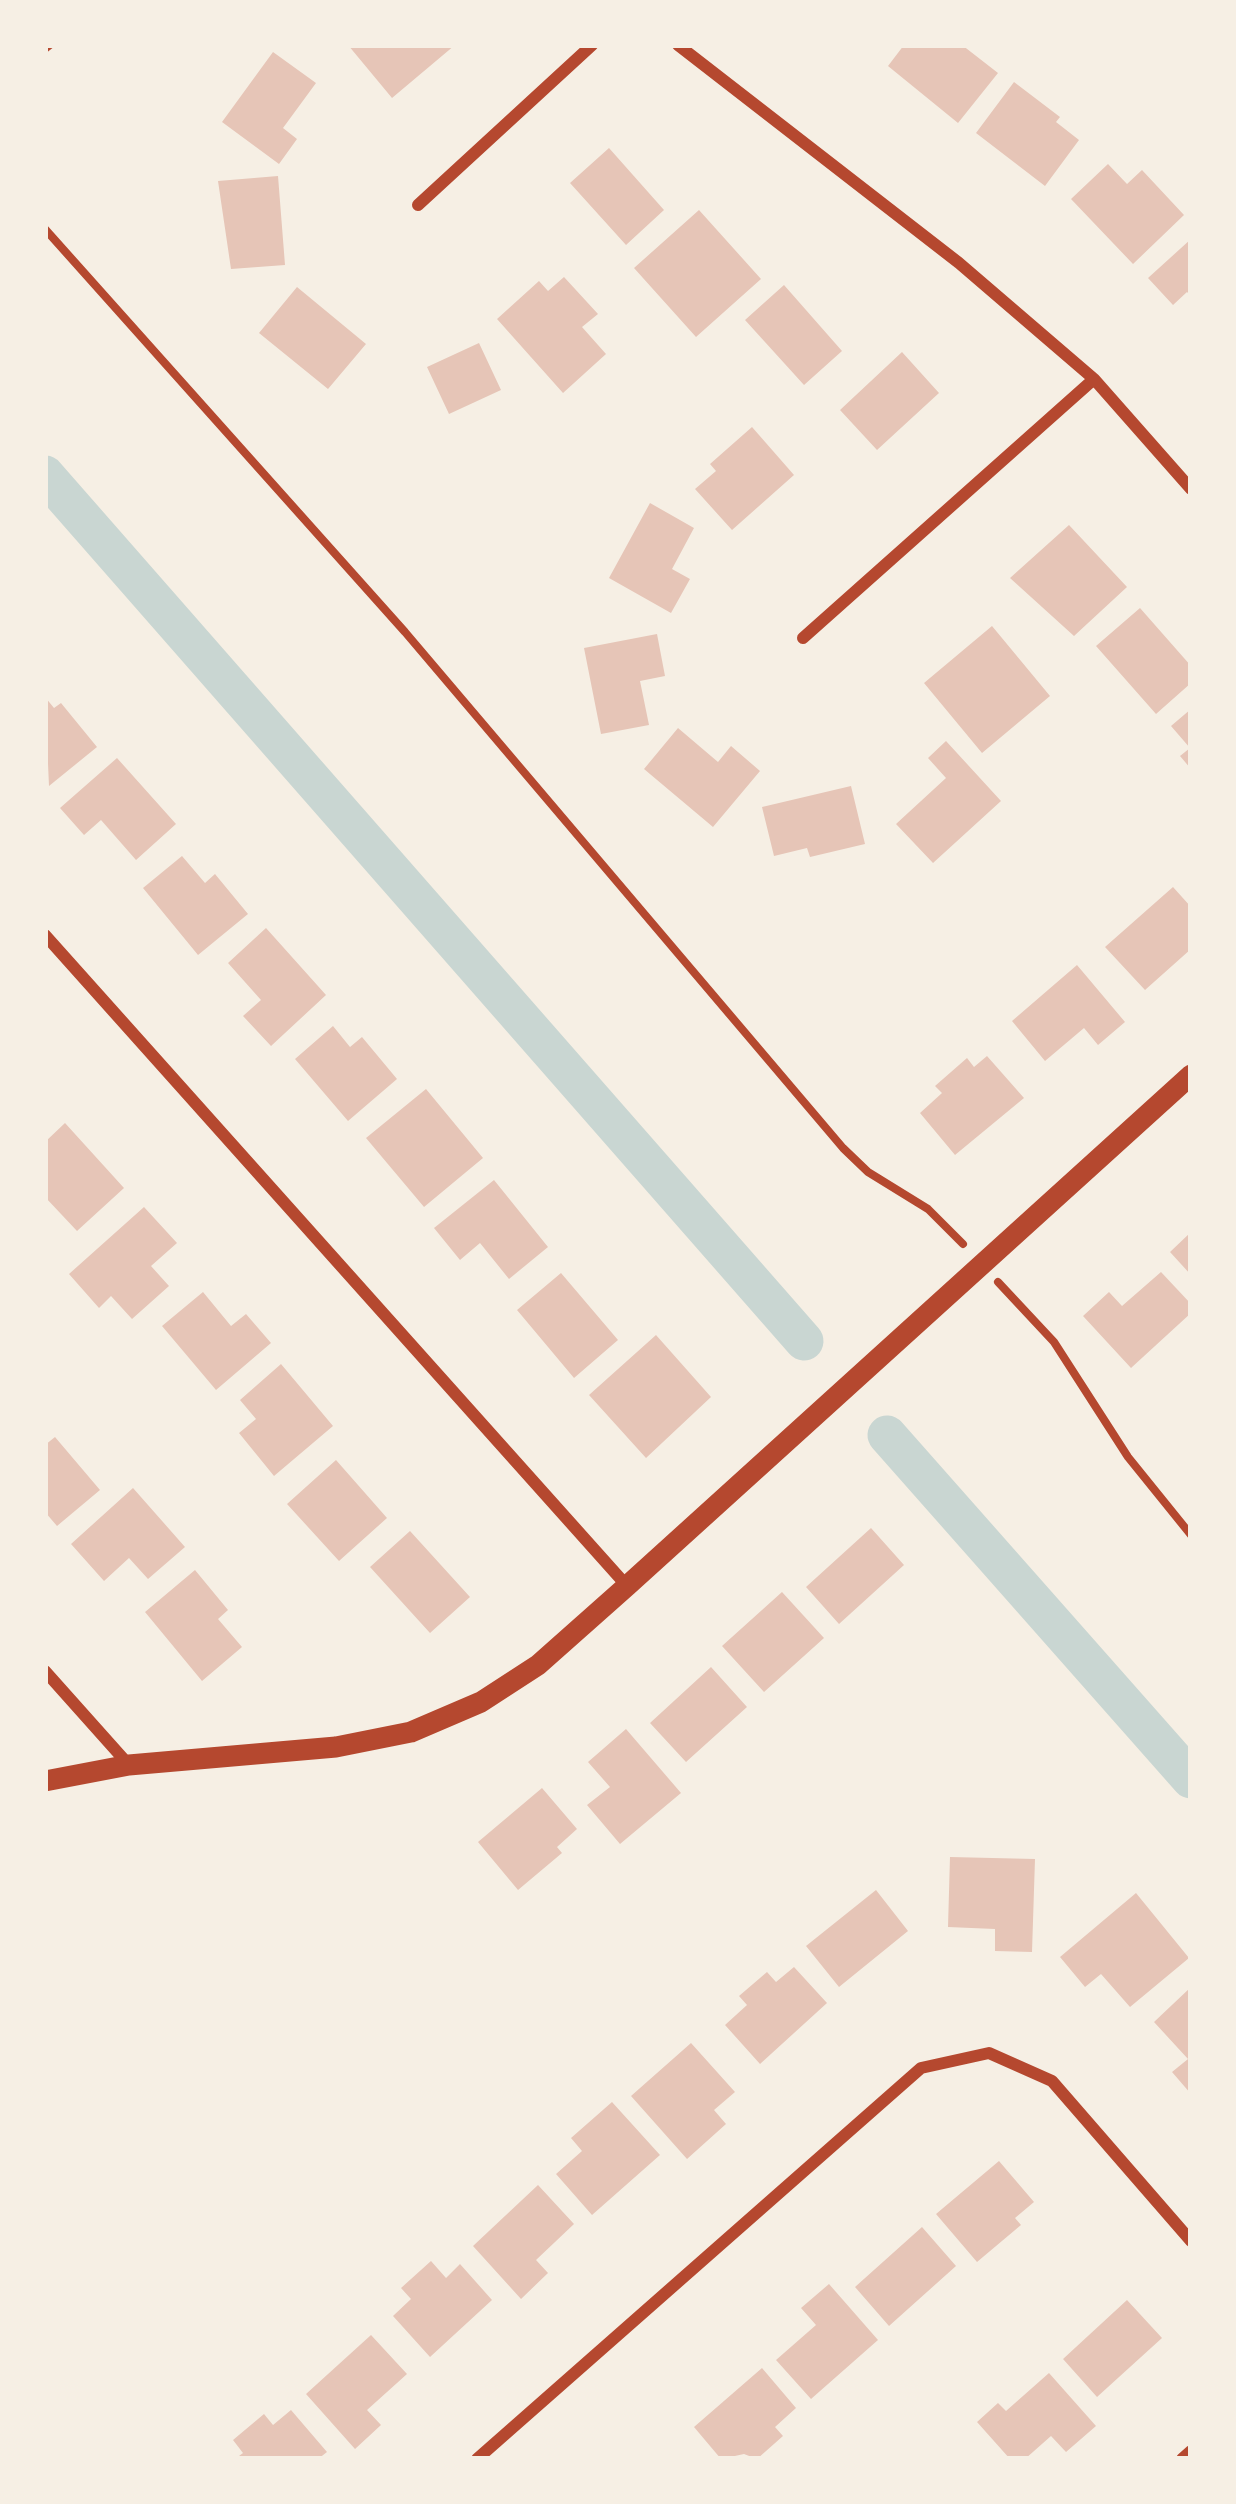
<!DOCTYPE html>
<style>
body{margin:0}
#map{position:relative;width:1236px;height:2504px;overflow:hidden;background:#f6efe4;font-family:"Crimson Pro",serif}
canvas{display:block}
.frame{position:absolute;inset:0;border:48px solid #f6efe4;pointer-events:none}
</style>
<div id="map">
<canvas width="1236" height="2504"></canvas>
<div class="frame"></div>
</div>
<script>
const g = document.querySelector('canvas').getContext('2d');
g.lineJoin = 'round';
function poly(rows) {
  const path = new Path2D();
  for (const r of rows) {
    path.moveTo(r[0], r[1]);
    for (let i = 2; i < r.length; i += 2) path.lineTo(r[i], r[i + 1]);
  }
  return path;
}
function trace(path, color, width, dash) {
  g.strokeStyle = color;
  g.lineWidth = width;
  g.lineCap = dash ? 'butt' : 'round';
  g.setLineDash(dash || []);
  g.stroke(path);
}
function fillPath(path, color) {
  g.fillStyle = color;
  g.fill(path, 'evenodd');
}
const canal = poly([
 [45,475,804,1341],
 [887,1435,1191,1779]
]);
const building = poly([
 [348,45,455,45,392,98],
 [904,45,962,45,998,73,958,123,888,66],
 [273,52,316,83,283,128,297,139,279,164,222,122],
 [1014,82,1060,117,1056,122,1079,140,1045,186,976,133],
 [609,148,664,210,626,245,570,183],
 [1108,164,1127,184,1142,170,1184,215,1133,264,1071,199],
 [278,176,285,265,231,269,218,181],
 [699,210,761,279,696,337,634,268],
 [1191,239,1191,296,1187,292,1173,305,1148,278],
 [564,277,598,314,582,327,606,354,563,393,497,319,539,281,548,291],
 [784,285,842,351,804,385,745,320],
 [297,287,366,344,328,389,259,333],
 [479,343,501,390,449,414,427,367],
 [902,352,939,393,877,450,840,410],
 [752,427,794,475,732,530,695,489,716,471,710,464],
 [650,503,694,528,672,569,690,579,671,613,609,578],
 [1069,525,1127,587,1074,636,1010,578],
 [1140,608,1191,666,1191,683,1156,714,1096,646],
 [992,626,1050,696,982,753,924,683],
 [657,634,665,676,640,681,649,725,601,734,584,648],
 [45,697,54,708,61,703,97,747,49,786],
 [1191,709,1191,769,1180,756,1190,748,1171,726],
 [678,728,718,762,731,746,760,771,713,827,644,769],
 [946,741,1001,801,933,863,896,824,946,778,928,758],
 [117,758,176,824,136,860,101,820,84,835,60,808],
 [851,786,865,844,810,857,807,848,774,856,762,807],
 [182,856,205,883,215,874,248,914,198,955,143,888],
 [1173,887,1191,907,1191,949,1145,990,1105,947],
 [266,928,326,995,271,1046,243,1016,261,1000,228,963],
 [1077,965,1125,1022,1098,1045,1084,1028,1045,1061,1012,1021],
 [333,1026,350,1047,362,1037,397,1079,348,1121,295,1059],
 [987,1056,1024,1098,955,1155,920,1113,942,1093,935,1086,967,1058,974,1067],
 [426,1089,483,1158,424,1207,366,1138],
 [65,1123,124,1188,77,1231,45,1197,45,1142],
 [494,1180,548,1247,509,1279,480,1243,460,1260,434,1228],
 [144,1207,177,1243,151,1266,169,1286,132,1319,111,1296,99,1308,69,1274],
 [1191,1232,1191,1275,1170,1252],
 [1161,1272,1191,1304,1191,1313,1131,1368,1083,1316,1109,1292,1122,1306],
 [561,1273,618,1340,574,1378,517,1310],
 [203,1292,231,1326,246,1314,271,1343,216,1390,162,1326],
 [656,1335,711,1397,646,1458,589,1395],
 [281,1364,333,1426,274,1476,239,1433,256,1419,240,1400],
 [55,1437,100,1490,57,1526,45,1512,45,1445],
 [336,1460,387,1518,339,1561,287,1504],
 [133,1488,185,1547,148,1579,129,1558,104,1581,71,1544],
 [871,1528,904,1565,839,1624,806,1587],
 [410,1531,470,1597,430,1633,370,1567],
 [195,1570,228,1610,218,1619,242,1647,202,1681,145,1612],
 [782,1592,824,1638,764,1692,722,1646],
 [711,1667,747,1707,686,1762,650,1723],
 [626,1729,681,1793,620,1844,587,1805,610,1787,588,1762],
 [542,1788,577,1829,557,1847,562,1853,518,1890,478,1842],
 [950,1857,1035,1859,1032,1952,995,1951,995,1929,948,1927],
 [876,1890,908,1931,839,1987,806,1946],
 [1136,1893,1189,1958,1130,2007,1101,1974,1085,1987,1060,1957],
 [794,1967,827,2003,760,2064,725,2025,747,2005,739,1996,767,1972,776,1982],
 [1191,1987,1191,2094,1172,2072,1188,2059,1154,2022],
 [691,2043,735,2092,714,2110,726,2124,687,2159,631,2096],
 [612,2102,660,2155,592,2215,556,2174,582,2151,571,2138],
 [999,2161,1034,2202,1015,2218,1021,2225,977,2262,936,2214],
 [538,2185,574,2224,536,2260,548,2273,521,2299,473,2246],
 [922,2227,956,2266,889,2326,855,2287],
 [431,2261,446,2278,460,2264,492,2300,430,2357,393,2316,411,2299,401,2288],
 [829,2284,878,2340,811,2399,776,2360,816,2325,801,2308],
 [1127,2300,1162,2338,1097,2397,1063,2359],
 [371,2335,407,2374,367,2410,381,2425,355,2449,306,2394],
 [762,2368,796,2408,775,2427,783,2436,757,2459,744,2454,721,2459,694,2427],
 [1049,2373,1096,2426,1066,2452,1051,2436,1025,2459,1010,2459,977,2422,998,2403,1006,2411],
 [291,2410,327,2452,318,2459,235,2459,243,2453,233,2440,264,2414,273,2425]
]);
const path = poly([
 [45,49,50,45],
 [45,229,405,632,843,1148,868,1172,928,1209,963,1244],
 [998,1282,1054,1342,1128,1457,1191,1535]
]);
const minor = poly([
 [678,45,959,263,1094,379,1191,489],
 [418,205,592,45],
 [803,638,1094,379],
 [45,935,627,1586],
 [45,1671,128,1764],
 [477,2459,921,2068,989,2053,1052,2081,1191,2241],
 [1182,2459,1191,2451]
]);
const tertiary = poly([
 [45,1781,129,1765,336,1747,411,1732,481,1702,538,1665,627,1586,1191,1075]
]);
trace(canal, '#c9d6d2', 39);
fillPath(building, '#e6c5b7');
trace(path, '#b5482f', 8);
trace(minor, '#b5482f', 12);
trace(tertiary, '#b5482f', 21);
</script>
